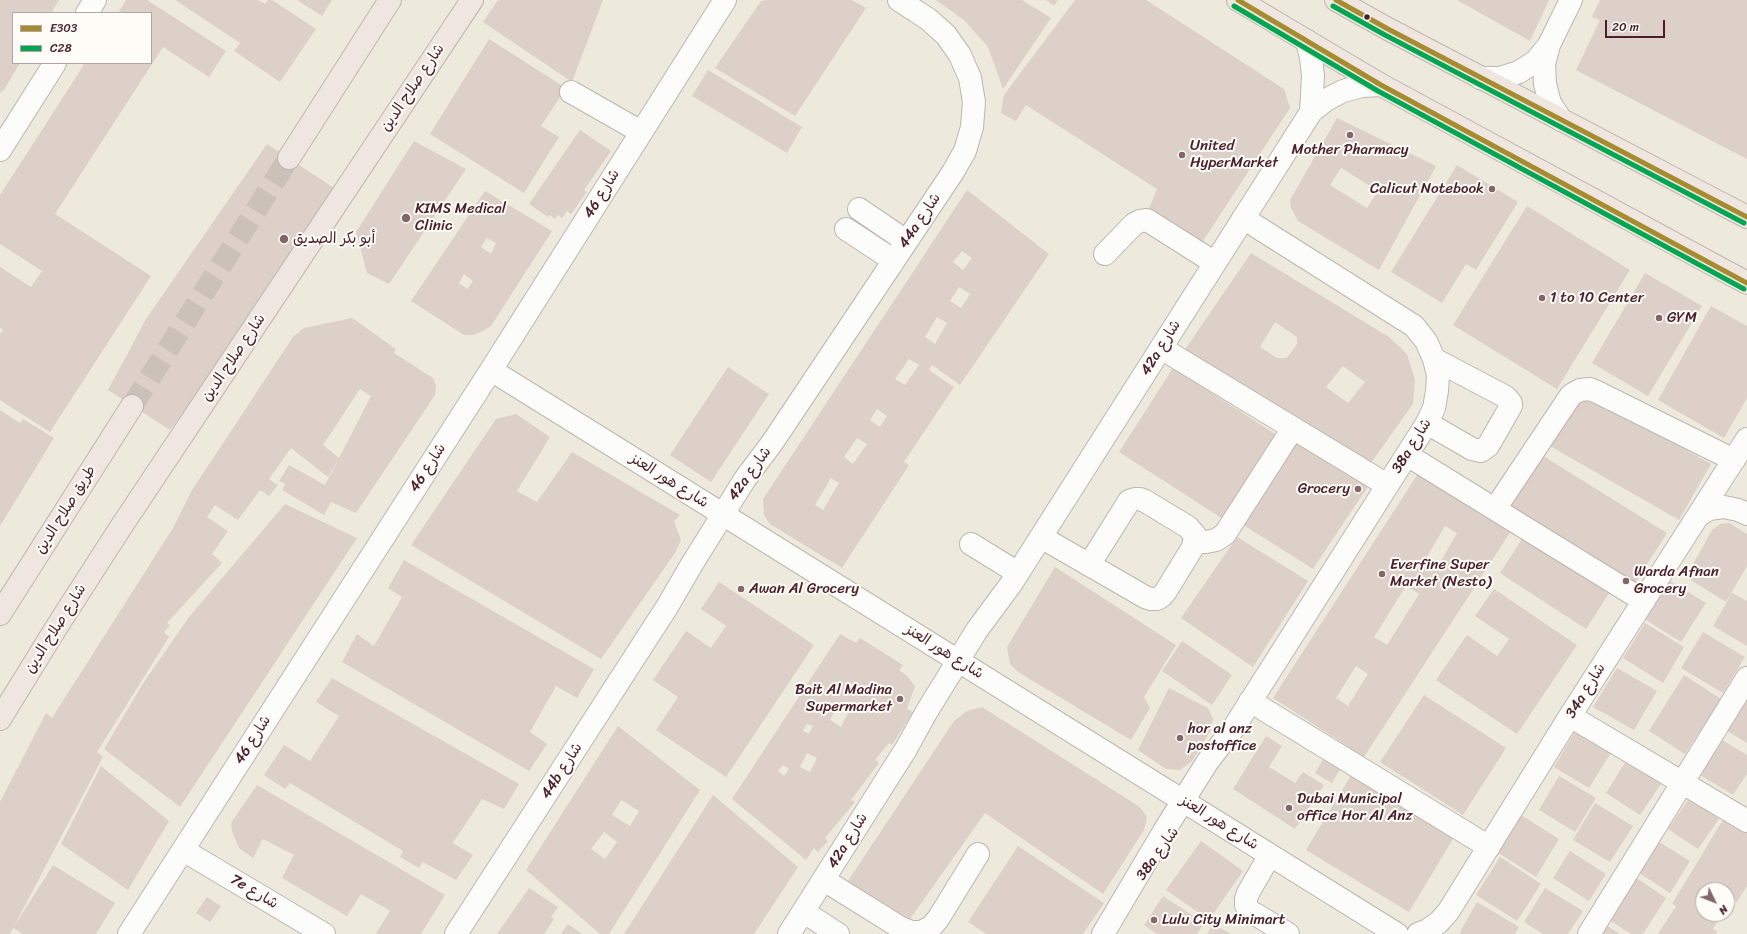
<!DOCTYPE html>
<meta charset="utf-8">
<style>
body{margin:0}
#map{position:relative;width:1747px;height:934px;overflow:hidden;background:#edeadd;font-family:Sriracha,sans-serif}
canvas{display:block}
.legend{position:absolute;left:12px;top:12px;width:140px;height:52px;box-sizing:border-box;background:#fdfcf7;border:1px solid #b5a4a5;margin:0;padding:5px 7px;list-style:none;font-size:12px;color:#4a1f2b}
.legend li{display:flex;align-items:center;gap:8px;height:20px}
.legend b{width:20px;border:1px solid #b5a4a5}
.north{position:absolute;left:1695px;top:882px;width:40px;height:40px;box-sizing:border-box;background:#fdfcf7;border:1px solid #b5a4a5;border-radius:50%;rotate:133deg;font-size:11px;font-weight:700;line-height:16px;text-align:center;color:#4a1f2b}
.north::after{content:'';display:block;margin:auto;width:14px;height:18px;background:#836669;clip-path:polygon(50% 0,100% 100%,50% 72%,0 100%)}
.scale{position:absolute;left:1605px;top:20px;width:60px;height:18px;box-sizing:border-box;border:2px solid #4a1f2b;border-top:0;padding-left:5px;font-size:12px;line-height:14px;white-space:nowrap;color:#4a1f2b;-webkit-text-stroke:3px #fdfcf7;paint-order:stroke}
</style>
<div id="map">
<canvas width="1747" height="934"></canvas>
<ul class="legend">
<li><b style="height:5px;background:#a78b30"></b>E303</li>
<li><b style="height:5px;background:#00a651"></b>C28</li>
</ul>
<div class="north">N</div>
<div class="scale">20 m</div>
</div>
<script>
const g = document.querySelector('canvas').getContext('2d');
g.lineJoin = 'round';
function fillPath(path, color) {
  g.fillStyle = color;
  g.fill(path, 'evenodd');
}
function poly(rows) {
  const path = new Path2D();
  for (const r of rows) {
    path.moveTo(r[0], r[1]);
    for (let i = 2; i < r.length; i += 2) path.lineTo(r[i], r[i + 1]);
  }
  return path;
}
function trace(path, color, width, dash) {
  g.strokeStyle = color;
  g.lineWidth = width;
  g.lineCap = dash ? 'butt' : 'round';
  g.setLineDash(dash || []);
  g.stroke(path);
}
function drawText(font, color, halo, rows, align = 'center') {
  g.font = font + ' Sriracha,"Playpen Sans Arabic",sans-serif';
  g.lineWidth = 4;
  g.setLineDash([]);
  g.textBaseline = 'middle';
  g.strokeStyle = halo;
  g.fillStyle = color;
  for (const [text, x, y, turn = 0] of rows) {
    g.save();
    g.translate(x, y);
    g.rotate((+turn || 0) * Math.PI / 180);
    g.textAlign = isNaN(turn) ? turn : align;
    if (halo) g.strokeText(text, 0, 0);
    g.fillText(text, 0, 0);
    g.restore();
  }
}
const building = poly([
 [0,0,59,0,51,13,13,13,13,63,20,63,4,90,0,93],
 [126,0,147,0,226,51,209,77,163,47,55,214,151,276,50,432,0,400,0,334,3,330,0,328,0,267,31,287,42,271,0,244,0,195,85,63,151,63,151,13,118,13],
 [175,0,258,0,265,4,268,0,272,0,316,29,280,82,234,51,240,43],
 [297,0,332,0,322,16],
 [498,0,603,0,572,82,483,22],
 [767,0,852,0,866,8,795,116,715,68,761,1],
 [936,0,1022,0,1051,18,1003,89,988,47,965,21],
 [1046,0,1058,0,1054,6],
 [1075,0,1146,0,1284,89,1290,108,1201,244,1149,209,1157,189,1026,105,1016,121,1001,113,1004,95],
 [1457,0,1549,0,1530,41],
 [1600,0,1747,0,1747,159,1576,70,1600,20,1592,17],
 [489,39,566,88,541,126,559,137,524,193,430,134],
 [708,70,802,127,787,153,692,96],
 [1337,118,1436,166,1379,270,1298,221,1291,208,1290,200],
 [1341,168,1378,191,1367,208,1330,185],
 [580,130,611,151,584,190,587,192,571,214,567,211,562,218,558,215,555,219,550,215,548,217,529,204],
 [414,141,466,169,389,284,367,273,356,232],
 [267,144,334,188,221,363,170,430,108,390,146,319],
 [1457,165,1518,202,1476,270,1466,264,1442,303,1391,272],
 [967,190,1049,254,960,385,932,365,929,370,954,387,904,462,909,465,842,568,770,524,764,515,763,499],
 [962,251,972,258,963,270,953,262],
 [959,287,970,294,961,308,950,301],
 [937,317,947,323,935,344,925,337],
 [909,359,919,365,905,385,895,379],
 [877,409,887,416,880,427,870,420],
 [857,438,867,444,853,464,844,457],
 [831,478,839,483,823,510,815,505],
 [485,191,552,231,491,326,481,332,473,335,464,335,411,301],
 [487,238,496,243,491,254,481,247],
 [464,274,473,281,467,289,459,283],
 [1527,206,1630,270,1557,389,1453,325],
 [1251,253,1389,337,1407,354,1415,380,1413,404,1368,467,1182,354],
 [1275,322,1297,337,1297,344,1287,358,1277,358,1260,347],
 [1343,366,1365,382,1348,403,1326,387],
 [1645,273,1702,306,1648,396,1592,363],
 [1711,306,1747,326,1747,398,1724,438,1658,400],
 [352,318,396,349,394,353,433,378,436,386,435,395,356,513,331,502,324,515,282,490,285,484,279,481,289,465,325,485,371,396,360,389,323,445,339,458,328,477,291,448,269,479,278,485,269,496,260,490,238,520,215,505,207,517,228,531,212,554,222,563,167,623,170,625,164,632,169,637,97,752,103,757,10,934,0,934,0,802,46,713,52,718,173,528,192,490,293,337,304,328],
 [728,367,769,394,711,482,670,455],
 [1173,368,1280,437,1226,521,1119,452],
 [1582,390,1711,464,1679,520,1550,446],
 [0,410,20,423,23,419,54,438,0,526],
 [516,414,550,437,517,491,537,502,572,452,680,515,674,521,681,540,675,553,601,659,411,545,496,419],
 [1297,437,1371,482,1313,569,1242,524],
 [1540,454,1667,533,1632,588,1505,509],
 [1421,469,1513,528,1364,757,1273,698],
 [1445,526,1457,533,1438,566,1426,558],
 [1406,586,1419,594,1387,645,1374,637],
 [1356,666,1368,674,1348,706,1336,698],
 [285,504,357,538,180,807,104,749,144,682,189,617],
 [1729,523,1747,534,1747,566,1726,602,1686,577,1712,530,1720,524],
 [1526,533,1612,589,1586,629,1500,573],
 [1237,537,1308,581,1253,667,1181,618],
 [404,560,594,669,577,698,556,686,530,732,547,744,529,771,342,662,357,634,374,646,402,597,388,588],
 [1055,567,1176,645,1144,697,1150,708,1131,740,1018,672,1010,664,1007,647],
 [1667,579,1706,603,1681,642,1643,618],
 [719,582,814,645,726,777,656,730,678,697,653,680,686,631,711,648,726,626,701,609],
 [1494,589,1577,645,1517,734,1436,680,1467,635,1497,656,1509,639,1475,616],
 [1732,593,1747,601,1747,646,1713,626],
 [1645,623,1684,647,1663,683,1623,658],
 [1703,632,1745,657,1723,693,1681,668],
 [840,634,856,643,860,638,903,665,899,670,906,675,915,686,907,709,913,712,892,745,889,743,875,760,879,763,851,800,855,802,825,838,828,841,818,852,814,848,806,860,732,799],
 [834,684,841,689,836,696,829,691],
 [837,707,848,713,841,727,830,720],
 [807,724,813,726,809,734,803,731],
 [807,753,817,758,810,772,800,767],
 [783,765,789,769,784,776,778,771],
 [1182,641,1232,675,1212,705,1162,671],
 [1617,668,1657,691,1634,730,1593,707],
 [1684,675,1721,699,1685,754,1649,731],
 [332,678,519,784,504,809,482,799,453,843,473,855,456,880,423,862,419,868,400,857,403,851,290,783,285,789,264,775,284,745,310,761,339,716,316,702],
 [1169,688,1208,708,1213,719,1211,730,1192,761,1180,770,1166,769,1138,750],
 [1747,693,1747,743,1724,729],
 [1424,695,1506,748,1463,815,1380,762],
 [982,707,1140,807,1147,817,1144,830,1103,894,985,813,910,919,848,881,954,721,967,711],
 [618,726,700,790,609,934,600,934,526,870],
 [621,800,639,811,630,826,612,815],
 [604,832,617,842,605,859,591,849],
 [1576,730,1612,751,1589,788,1554,767],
 [1266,736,1282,746,1269,767,1295,783,1303,772,1324,785,1295,829,1233,789],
 [1719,738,1747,755,1747,774,1733,795,1697,773],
 [1325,756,1342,766,1332,783,1315,773],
 [1628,758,1663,781,1640,815,1606,793],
 [101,766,169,821,128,890,61,844],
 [1353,772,1456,834,1409,912,1306,850],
 [1559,776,1596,798,1575,832,1539,810],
 [257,785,445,895,421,934,378,934,376,933,390,911,361,894,347,916,282,878,294,855,263,839,253,858,239,848,232,831,231,823],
 [713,795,798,867,754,934,624,934],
 [1691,796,1721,816,1698,849,1668,829],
 [1595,803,1633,826,1610,862,1573,840],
 [1518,813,1559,839,1536,877,1494,850],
 [1724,818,1747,832,1747,886,1737,902,1732,899,1727,906,1727,890,1703,890,1703,914,1722,914,1713,929,1717,931,1716,934,1658,934,1676,906,1672,904],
 [1656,840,1690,861,1670,893,1636,871],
 [1201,841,1243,871,1209,920,1166,890],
 [1018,846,1104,903,1083,934,986,934,968,922],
 [1570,851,1606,874,1589,901,1553,878],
 [1500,857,1541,884,1517,921,1476,895],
 [53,865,115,903,96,934,23,934,13,928],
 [1635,877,1666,898,1643,934,1631,934,1608,919],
 [529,888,558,907,551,917,554,919,544,934,497,934],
 [1545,888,1583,911,1568,934,1543,934,1524,922],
 [1163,896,1204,923,1197,934,1157,934,1144,925],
 [207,897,221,906,210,922,196,913],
 [1477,902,1519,927,1515,934,1460,934,1461,930],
 [1603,923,1620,934,1596,934],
 [568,924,582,934,561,934],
 [1213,924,1231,934,1207,934]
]);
const majorTunnel = poly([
 [132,406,289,158]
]);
const minor = poly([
 [87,13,95,0],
 [1307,41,1311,58,1313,76,1311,112],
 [1480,78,1500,78,1519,72,1536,61,1549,45],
 [571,92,641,132],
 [1561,120,1550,103,1545,84,1544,64,1549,45,1571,0],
 [0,150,55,63],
 [859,209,906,241],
 [846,229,893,260],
 [1105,254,1134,224,1140,221,1147,220,1215,263],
 [1161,348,1387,485],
 [491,370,1397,934],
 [1427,423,1472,449,1481,451,1488,446,1511,406,1511,403,1506,397,1434,359],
 [1407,455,1644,601],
 [1495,509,1571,395,1580,390,1590,389,1599,393,1734,460],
 [1698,516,1709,509,1724,507,1738,510,1747,514],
 [1041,537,1145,597,1151,599,1157,599,1162,596,1166,591,1193,547,1195,535,1188,527,1145,501,1140,499,1135,499,1129,501,1126,506,1089,565],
 [1195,541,1206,542,1216,540,1225,534,1293,428],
 [971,544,1018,573],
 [1250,701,1489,847],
 [1570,716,1747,821],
 [183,850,324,934],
 [1270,855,1248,893,1246,899,1246,905,1249,911,1255,914,1288,934],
 [824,880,901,928,911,932,921,932,931,927,938,919,978,854],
 [804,912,838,934],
 [129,934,491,370,725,0],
 [456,934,667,607,692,564,745,479,772,443,953,172,965,151,972,127,974,102,970,78,960,55,946,35,928,19,899,0],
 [789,934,906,749,927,711,977,630,1011,584,1311,112,1326,100,1343,91,1362,86,1381,85],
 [1103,934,1164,831,1208,761,1233,729,1427,423,1434,408,1437,391,1438,375,1434,359,1426,341,1414,326,1243,218],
 [1418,934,1428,930,1439,922,1448,912,1570,716,1747,439],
 [1589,934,1747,678]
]);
const major = poly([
 [1238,0,1381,85,1747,283],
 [1336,0,1388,29,1747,217],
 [289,158,390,0],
 [0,614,132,406],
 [0,719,56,628,119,530,472,0]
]);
const bus1 = poly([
 [1238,0,1381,85,1747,283],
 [1336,0,1388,29,1747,217]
]);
const bus2 = poly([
 [1234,6,1378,91,1744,289],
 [1333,6,1385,35,1744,223]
]);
const markers = [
 [1367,17,3.5,"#4a1f2b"],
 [1350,135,4,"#836669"],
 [1182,155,4,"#836669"],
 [1492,189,4,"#836669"],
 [406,218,5,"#836669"],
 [284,239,5,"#836669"],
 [1542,298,4,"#836669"],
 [1659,318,4,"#836669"],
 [1358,489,4,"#836669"],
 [1382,574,4,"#836669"],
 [1626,581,4,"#836669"],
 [741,589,4,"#836669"],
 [900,699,4,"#836669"],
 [1180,738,4,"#836669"],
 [1289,808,4,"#836669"],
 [1154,920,4,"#836669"]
];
const streetNames = [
 ["شارع صلاح الدين",413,88,-56],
 ["شارع 46",602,194,-58],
 ["44a شارع",920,221,-56],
 ["42a شارع",1161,348,-58],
 ["شارع صلاح الدين",234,358,-56],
 ["38a شارع",1412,446,-58],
 ["شارع 46",428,468,-57],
 ["42a شارع",750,474,-54],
 ["شارع هور العنز",669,481,32],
 ["طريق صلاح الدين",66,510,-58],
 ["شارع صلاح الدين",56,629,-58],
 ["شارع هور العنز",944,652,32],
 ["34a شارع",1586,691,-58],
 ["شارع 46",253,740,-57],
 ["44b شارع",562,771,-57],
 ["شارع هور العنز",1219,823,32],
 ["42a شارع",848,841,-58],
 ["38a شارع",1158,854,-54],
 ["7e شارع",254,892,31]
];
const poiNames = [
 ["United",1190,146],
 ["HyperMarket",1190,163],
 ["Mother Pharmacy",1350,150,"center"],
 ["Calicut Notebook",1484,189,"right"],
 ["KIMS Medical",415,209],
 ["Clinic",415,226],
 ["أبو بكر الصديق",293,239],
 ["1 to 10 Center",1550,298],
 ["GYM",1667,318],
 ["Grocery",1350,489,"right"],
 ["Everfine Super",1390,565],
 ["Market (Nesto)",1390,582],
 ["Warda Afnan",1634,572],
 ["Grocery",1634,589],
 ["Awan Al Grocery",749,589],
 ["Bait Al Madina",892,690,"right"],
 ["Supermarket",892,707,"right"],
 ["hor al anz",1188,729],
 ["postoffice",1188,746],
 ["Dubai Municipal",1297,799],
 ["office Hor Al Anz",1297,816],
 ["Lulu City Minimart",1162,920]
];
fillPath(building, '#dcd0c9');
trace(majorTunnel, '#ccc1b9', 22, [22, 11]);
trace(minor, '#bdb6af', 24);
trace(major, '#bdb6af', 24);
trace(minor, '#fcfcfa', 22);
trace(major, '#efe7df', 22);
trace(bus1, '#a78b30', 5);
trace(bus2, '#00a651', 5);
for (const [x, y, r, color] of markers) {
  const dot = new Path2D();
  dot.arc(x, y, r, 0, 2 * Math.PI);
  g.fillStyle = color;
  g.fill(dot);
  trace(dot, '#fdfcf7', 1.5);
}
drawText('15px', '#4a1f2b', '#fdfcf7', streetNames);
drawText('15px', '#4a1f2b', '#fdfcf7', poiNames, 'left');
</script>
